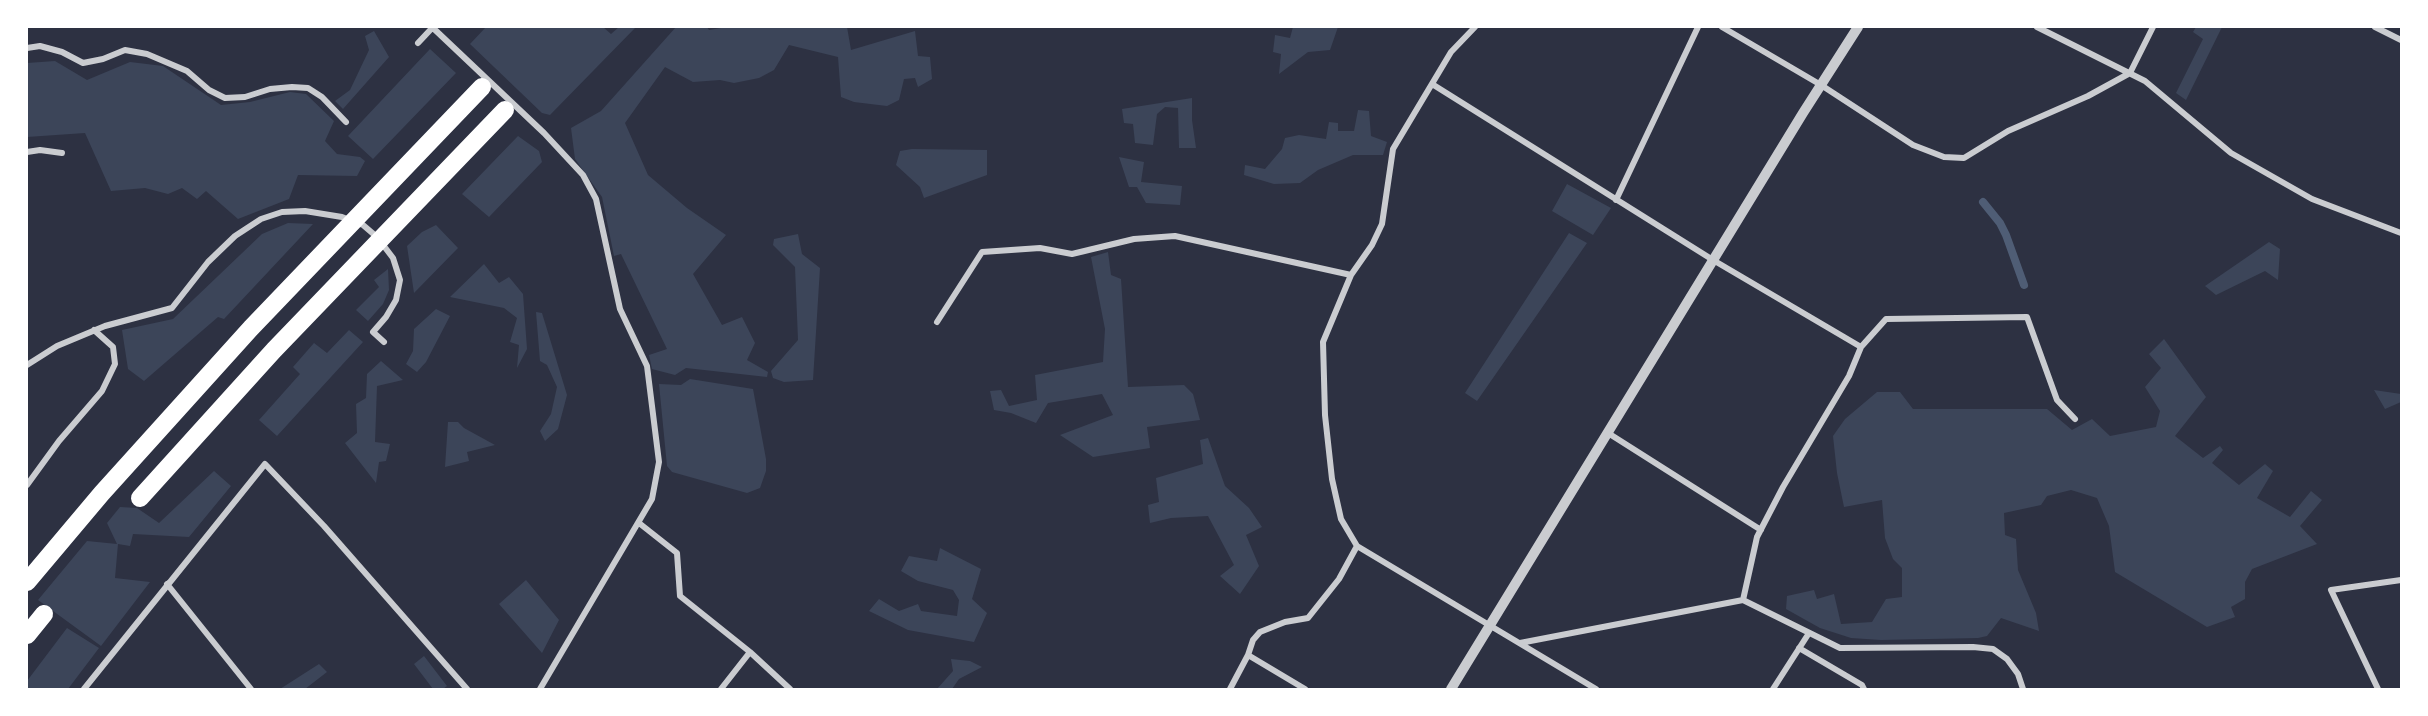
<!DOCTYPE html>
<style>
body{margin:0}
#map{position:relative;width:2428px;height:716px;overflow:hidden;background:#2d3142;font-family:Arial,sans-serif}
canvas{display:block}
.frame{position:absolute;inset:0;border:28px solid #fff;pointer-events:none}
</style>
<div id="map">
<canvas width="2428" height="716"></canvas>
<div class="frame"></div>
</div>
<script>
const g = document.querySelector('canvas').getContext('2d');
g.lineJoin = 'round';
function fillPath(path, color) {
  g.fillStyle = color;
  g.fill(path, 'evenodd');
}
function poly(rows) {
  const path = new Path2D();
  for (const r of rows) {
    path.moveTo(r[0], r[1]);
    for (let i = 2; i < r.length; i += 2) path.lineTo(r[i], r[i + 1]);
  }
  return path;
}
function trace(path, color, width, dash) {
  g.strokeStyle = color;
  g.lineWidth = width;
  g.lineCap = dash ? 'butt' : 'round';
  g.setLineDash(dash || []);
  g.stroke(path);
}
const green = poly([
 [486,27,603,27,611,34,619,27,636,27,550,115,542,113,470,44],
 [676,27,707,27,709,30,727,27,847,27,851,50,915,31,918,56,930,57,932,79,918,87,915,78,904,79,899,100,887,106,854,102,841,97,838,57,789,45,774,70,759,78,734,83,720,80,693,82,665,67,625,123,648,175,687,208,726,235,693,274,722,325,742,317,755,343,747,360,768,372,767,377,686,368,675,375,652,369,649,355,667,349,621,254,614,256,602,197,575,159,571,128,601,111],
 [1293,27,1338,27,1330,50,1308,52,1279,74,1281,54,1273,52,1275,35,1290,38],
 [2196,27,2222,27,2186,100,2176,93,2203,39,2193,32],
 [374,31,389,57,343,109,335,101,350,90,369,50,365,36],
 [430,49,456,73,373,159,348,136],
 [55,61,87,80,130,62,163,66,221,105,250,102,290,92,306,94,334,121,325,141,337,154,360,157,365,161,357,176,298,175,289,199,238,219,206,191,197,199,182,188,168,194,145,188,111,191,85,133,27,137,27,63],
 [1192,98,1192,120,1196,148,1179,148,1178,108,1165,107,1157,114,1153,145,1135,143,1133,124,1124,123,1122,109],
 [1358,110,1369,111,1371,136,1387,142,1383,155,1353,155,1318,170,1300,183,1274,184,1244,175,1245,165,1265,169,1282,149,1285,138,1299,135,1326,139,1329,122,1338,123,1338,131,1354,131],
 [518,136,539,151,542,162,489,217,462,194],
 [912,149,987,150,987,175,924,198,920,187,896,165,900,151],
 [1119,157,1144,162,1141,182,1182,186,1180,205,1146,203,1137,187,1129,187],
 [1567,184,1611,208,1593,235,1552,211],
 [288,223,313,224,224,319,218,317,144,381,128,369,122,330,173,319,262,234],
 [436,225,458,248,414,293,407,246,422,232],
 [1569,233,1587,243,1477,401,1465,393],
 [798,234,802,254,820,268,813,380,784,382,773,378,771,371,798,340,795,267,773,245,774,239],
 [2269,242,2280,249,2278,280,2265,271,2216,295,2205,286],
 [1108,252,1111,275,1121,279,1128,387,1184,385,1193,394,1200,420,1147,427,1150,448,1093,457,1060,435,1113,415,1102,394,1048,403,1036,423,1011,413,994,410,990,391,1001,390,1009,406,1037,400,1035,375,1103,362,1105,329,1091,257],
 [484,264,499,283,509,277,523,294,527,349,517,368,519,345,510,342,517,318,504,308,450,297],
 [388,269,389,290,383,304,368,321,356,310,379,287,374,280],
 [436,309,450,316,426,362,417,372,406,364,413,351,414,329],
 [536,312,542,313,567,395,558,429,545,441,540,431,551,414,557,387,547,365,540,361],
 [349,330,363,342,277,436,259,420,300,374,293,367,314,343,327,353],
 [2164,339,2206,397,2175,436,2203,458,2220,446,2223,450,2212,463,2239,485,2265,464,2273,471,2257,498,2290,517,2311,491,2322,500,2300,526,2317,544,2252,569,2245,582,2245,599,2231,607,2235,617,2207,627,2115,572,2109,526,2097,498,2071,490,2047,496,2041,505,2004,513,2005,535,2016,539,2018,570,2036,613,2039,631,2001,618,1987,636,1978,638,1881,640,1851,638,1820,628,1786,609,1787,596,1814,590,1817,599,1834,594,1841,624,1872,622,1886,599,1902,597,1902,568,1893,559,1885,538,1882,500,1844,507,1837,473,1833,436,1845,419,1877,392,1900,392,1913,409,2047,409,2072,430,2092,419,2110,436,2156,427,2160,411,2145,387,2161,368,2149,354],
 [381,361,403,380,377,386,375,442,390,444,386,461,379,462,376,483,345,443,357,433,356,404,366,398,367,374],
 [690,379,753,389,766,459,766,471,760,488,747,493,672,472,667,466,659,384,681,385],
 [2374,390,2401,394,2401,402,2385,409],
 [448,422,458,422,464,428,495,445,467,452,469,461,445,467],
 [1208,438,1225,486,1249,508,1262,527,1246,535,1259,566,1240,594,1220,576,1234,565,1208,516,1171,518,1150,523,1148,505,1159,502,1156,478,1203,464,1200,440],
 [214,471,231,486,189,537,133,534,130,546,118,544,115,578,150,582,101,646,38,600,87,541,117,544,107,523,120,507,137,508,159,523],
 [940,548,981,569,972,599,987,613,974,642,908,630,869,611,879,599,899,611,918,604,921,611,957,616,959,600,953,590,918,581,901,571,909,556,937,561],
 [526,580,559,620,542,653,499,604],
 [67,628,99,648,68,689,27,689,27,681],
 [424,656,447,686,443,689,433,689,414,664],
 [951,659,970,661,982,667,959,679,952,689,937,689,953,671],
 [319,664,327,672,305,689,280,689]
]);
const stream = poly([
 [1983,202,2000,223,2006,235,2024,285]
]);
const minor = poly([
 [432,27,544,133,583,175,596,199,620,309,647,366,659,462,652,499,540,689],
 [1475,27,1451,52,1393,149,1382,224,1372,245,1351,275,1323,342,1325,415,1332,479,1341,519,1357,546,1596,689],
 [1722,27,1821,85,1913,145,1944,157,1964,158,2008,131,2088,96,2130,73,2153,27],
 [2037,27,2145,81,2231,153,2312,199,2401,233],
 [2375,27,2401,40],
 [418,43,433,27],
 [27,48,40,46,62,52,83,63,103,59,125,50,147,54,187,71,209,90,225,98,245,97,270,89,292,87,308,88,322,97,346,122],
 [1432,84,1713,260,1861,347],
 [27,152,40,150,62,153],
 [1616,200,1698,27],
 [937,322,982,252,1040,248,1072,254,1134,239,1175,236,1351,275],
 [27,365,57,346,105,326,172,308,208,262,235,236,261,219,282,212,305,211,342,217,363,225,377,237,393,258,400,280,396,300,386,317,373,332,384,342],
 [1608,433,1761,530],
 [27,485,59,441,102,391,115,364,113,347,94,330],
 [639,523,677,553,680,596,750,652,790,689],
 [167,584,251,689],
 [1743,600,1757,537,1783,487,1849,376,1861,347,1886,319,2027,317,2057,400,2075,419],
 [1520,643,1743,600,1840,648,1973,647,1993,649,2007,659,2018,674,2023,689],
 [1799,648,1862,685,1864,689],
 [1248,655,1305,689],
 [84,689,265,464,324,526,467,689],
 [721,689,750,652],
 [1230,689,1248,655,1253,640,1260,632,1285,622,1308,618,1339,579,1357,546],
 [1773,689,1809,633],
 [2378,689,2331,590,2401,580]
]);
const tertiary = poly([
 [1451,689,1803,113,1858,27]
]);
const motorway = poly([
 [140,498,274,350,505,110],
 [27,582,102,493,251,328,482,87],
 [27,635,44,614]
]);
fillPath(green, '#3c4559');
trace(stream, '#4f5d75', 8);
trace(minor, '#caccd0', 6);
trace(tertiary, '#caccd0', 10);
trace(motorway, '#fff', 18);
</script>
